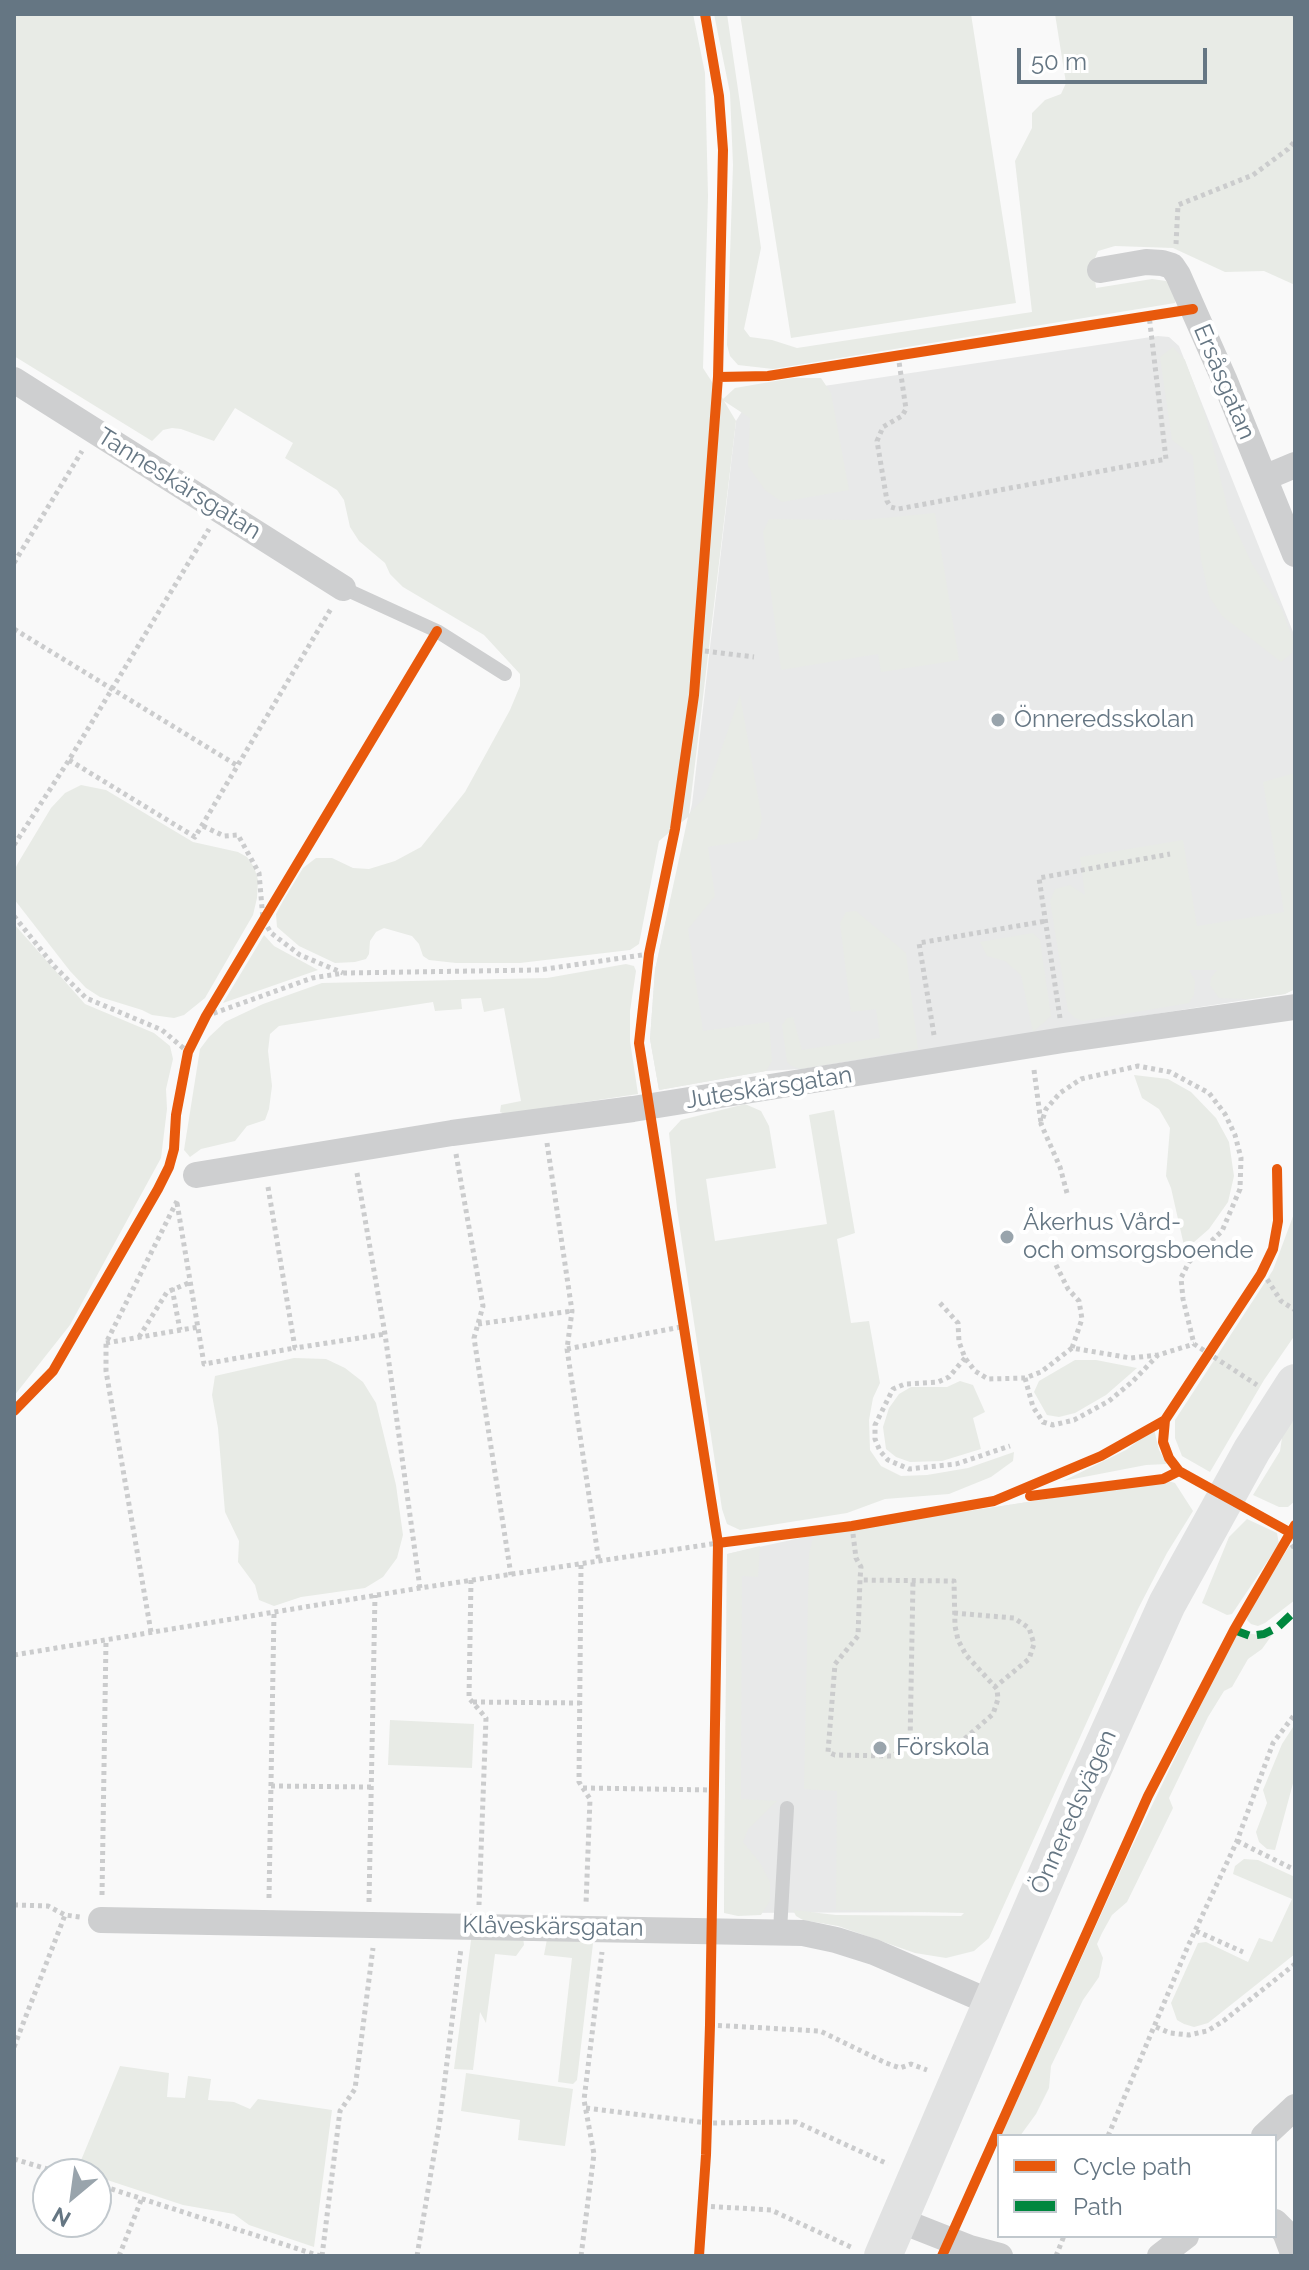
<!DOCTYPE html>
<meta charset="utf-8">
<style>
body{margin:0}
#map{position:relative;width:1309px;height:2270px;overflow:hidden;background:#f9f9f9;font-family:Raleway,sans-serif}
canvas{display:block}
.frame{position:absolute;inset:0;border:16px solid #657683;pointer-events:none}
.legend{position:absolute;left:997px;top:2134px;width:280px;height:104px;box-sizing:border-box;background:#fff;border:2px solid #c1c8cd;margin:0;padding:10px 14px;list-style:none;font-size:24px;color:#657683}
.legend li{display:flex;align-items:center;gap:16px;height:40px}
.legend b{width:40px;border:2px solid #c1c8cd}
.north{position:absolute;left:32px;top:2158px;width:80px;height:80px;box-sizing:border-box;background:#fff;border:2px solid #c1c8cd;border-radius:50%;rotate:209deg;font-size:22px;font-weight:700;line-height:32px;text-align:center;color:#657683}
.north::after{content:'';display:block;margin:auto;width:28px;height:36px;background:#99a4ac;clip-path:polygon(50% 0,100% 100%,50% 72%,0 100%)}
.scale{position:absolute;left:1017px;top:48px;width:190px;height:36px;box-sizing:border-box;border:4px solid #657683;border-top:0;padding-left:10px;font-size:24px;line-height:28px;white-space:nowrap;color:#657683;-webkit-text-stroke:6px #fff;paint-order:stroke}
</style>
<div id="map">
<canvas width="1309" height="2270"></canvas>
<div class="frame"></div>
<ul class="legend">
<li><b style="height:10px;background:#e8590c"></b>Cycle path</li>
<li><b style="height:10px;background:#00873e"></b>Path</li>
</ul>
<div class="north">N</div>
<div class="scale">50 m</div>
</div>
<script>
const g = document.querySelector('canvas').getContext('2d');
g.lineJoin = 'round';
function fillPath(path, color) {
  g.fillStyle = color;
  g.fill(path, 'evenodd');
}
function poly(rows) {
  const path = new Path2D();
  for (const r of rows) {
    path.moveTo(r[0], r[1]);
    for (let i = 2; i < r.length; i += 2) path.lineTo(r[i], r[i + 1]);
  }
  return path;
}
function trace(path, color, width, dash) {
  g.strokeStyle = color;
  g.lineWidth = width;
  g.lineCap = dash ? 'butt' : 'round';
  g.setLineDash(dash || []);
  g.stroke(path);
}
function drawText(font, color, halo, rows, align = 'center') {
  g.font = font + ' Raleway,sans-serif';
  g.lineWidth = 8;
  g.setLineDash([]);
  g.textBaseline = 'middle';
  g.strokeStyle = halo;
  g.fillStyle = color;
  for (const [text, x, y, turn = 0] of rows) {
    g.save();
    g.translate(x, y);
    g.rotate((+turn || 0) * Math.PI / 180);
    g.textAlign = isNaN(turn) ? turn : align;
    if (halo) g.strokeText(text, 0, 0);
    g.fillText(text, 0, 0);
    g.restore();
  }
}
const built = poly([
 [1158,336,1169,337,1179,346,1295,637,1295,989,1284,994,801,1069,766,1071,659,1090,650,1039,655,970,692,804,736,421,746,405,757,396],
 [1086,1493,964,1912,724,1913,727,1554,814,1535]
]);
const green = poly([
 [14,14,693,14,705,73,708,196,703,368,723,399,735,388,793,378,821,378,831,393,849,490,782,502,765,490,748,466,750,418,724,401,736,421,689,814,705,797,740,695,762,819,757,839,708,847,715,896,688,929,703,1031,769,1022,772,1061,766,1071,659,1090,650,1039,655,970,688,817,659,841,639,944,630,950,520,963,456,963,429,960,423,956,419,944,412,936,384,928,376,932,370,941,369,954,366,959,355,962,335,963,299,946,277,927,276,914,283,901,303,868,316,858,332,858,353,868,369,869,395,861,421,847,465,792,510,710,520,686,520,674,484,635,403,587,390,574,385,563,359,541,350,527,344,500,337,490,285,458,293,443,235,408,214,441,181,429,172,428,163,430,152,441,14,356],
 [714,14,727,14,761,248,744,329,750,337,772,340,797,348,1032,312,1015,161,1032,128,1032,113,1045,100,1061,94,1066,83,1055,14,1295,14,1295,285,1264,271,1225,272,1173,248,1115,246,1098,251,1093,263,1096,288,1152,279,1166,281,1175,286,1177,294,1175,303,773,369,738,365,730,356,727,345,733,165,730,93],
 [740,14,971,14,1016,303,791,338],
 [1173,347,1185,360,1205,414,1229,514,1252,564,1282,610,1293,640,1292,653,1281,662,1222,616,1209,596,1201,560,1193,456,1172,440,1160,357],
 [935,513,959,660,881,672,878,654,781,670,763,532,769,519,863,520],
 [1295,773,1295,989,1285,994,1249,999,1219,998,1210,985,1211,978,1217,970,1189,970,1195,981,1194,995,1189,1003,1083,1021,1075,1018,1068,1011,1050,901,1055,889,1070,885,1085,895,1080,857,1183,840,1197,926,1284,912,1263,782],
 [81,785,106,790,193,842,238,852,247,857,254,867,258,880,257,898,253,915,205,998,184,1015,174,1018,152,1015,142,1010,100,997,86,988,70,971,14,899,14,871,18,863,51,808,65,793],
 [856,911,906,953,918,1049,801,1069,792,1066,787,1062,782,1025,787,1018,793,1017,802,1050,880,1038,876,1009,851,1012,840,923,846,912],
 [14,924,85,1004,154,1033,170,1046,173,1059,166,1089,167,1109,161,1158,70,1325,14,1396],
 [1033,933,1040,940,1051,1016,1033,1032,1021,975,1005,961,987,956,980,942],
 [264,935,274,946,318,970,223,1003],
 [626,964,634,966,636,971,630,1011,630,1041,638,1094,505,1114,500,1112,501,1105,521,1101,504,1008,484,1012,481,998,461,999,462,1009,435,1011,433,1002,279,1026,270,1034,268,1051,272,1086,269,1109,265,1120,247,1126,235,1141,201,1149,190,1157,184,1150,200,1049,209,1037,225,1022,263,1004,322,983,547,978],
 [1134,1075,1168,1079,1191,1092,1216,1118,1229,1142,1234,1176,1228,1202,1209,1229,1185,1250,1171,1188,1166,1176,1170,1128,1159,1109,1142,1098],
 [745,1104,761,1111,769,1126,776,1168,706,1179,715,1241,827,1224,809,1115,834,1110,855,1233,837,1239,851,1323,869,1321,880,1383,873,1398,869,1420,870,1450,881,1466,901,1476,927,1475,968,1468,1014,1452,1013,1461,991,1477,949,1494,885,1499,847,1513,740,1530,727,1524,722,1509,677,1209,669,1133,681,1120],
 [1295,1211,1295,1335,1264,1380,1210,1472,1182,1456,1175,1438,1175,1420,1273,1270],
 [294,1358,326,1359,345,1368,363,1382,376,1403,396,1485,403,1535,397,1558,383,1577,365,1588,301,1597,274,1606,259,1600,255,1585,238,1562,239,1541,225,1512,218,1428,212,1395,215,1376],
 [1075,1360,1096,1360,1137,1368,1106,1395,1075,1413,1059,1417,1047,1415,1034,1392,1039,1381],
 [960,1381,973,1385,985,1412,973,1418,981,1449,942,1461,910,1462,896,1457,886,1449,883,1427,889,1408,899,1394,911,1387,947,1387],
 [1285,1417,1295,1423,1295,1501,1288,1507,1279,1507,1253,1495,1280,1451],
 [1154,1429,1159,1450,1167,1464,1146,1465,1063,1481,1126,1450],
 [1154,1477,1175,1483,1193,1511,1167,1553,1138,1609,989,1938,974,1951,946,1958,915,1953,838,1926,803,1920,796,1916,793,1910,836,1915,961,1916,964,1913,836,1910,837,1791,804,1789,809,1553,814,1535,1086,1493],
 [1247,1519,1277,1533,1279,1544,1232,1614,1227,1615,1202,1603,1229,1537],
 [1290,1545,1295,1549,1295,1600,1265,1623,1258,1626,1251,1624,1247,1620,1248,1612],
 [760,1546,758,1577,742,1576,741,1799,777,1801,748,1829,743,1842,760,1863,770,1882,770,1901,761,1915,738,1916,724,1913,727,1554],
 [1271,1631,1272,1635,1262,1649,1248,1659,1232,1687,1224,1691,1208,1717,1169,1798,1173,1808,1127,1902,1112,1915,1102,1933,1097,1944,1103,1958,1099,1977,1083,2000,1051,2066,1049,2088,1036,2114,1020,2136,1001,2136,1127,1857,1232,1640,1236,1634,1243,1632,1258,1635],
 [390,1720,474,1724,472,1768,388,1765],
 [1295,1724,1295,1776,1275,1850,1267,1849,1259,1842,1256,1832,1267,1803,1263,1790,1282,1744],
 [1244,1859,1258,1860,1295,1877,1295,1954,1208,2023,1194,2027,1184,2024,1177,2020,1171,2003,1198,1943,1206,1942,1248,1962,1259,1938,1272,1942,1292,1899,1233,1874,1235,1866],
 [472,1933,523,1936,524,1945,516,1956,495,1954,486,2023,480,2012,473,2070,454,2069],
 [548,1934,594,1935,577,2080,573,2084,558,2082,572,1958,544,1955],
 [120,2066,169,2073,167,2097,185,2098,188,2076,211,2079,208,2100,234,2102,250,2109,258,2099,332,2110,314,2247,249,2225,234,2214,183,2205,77,2170],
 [466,2073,573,2089,565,2146,518,2140,520,2120,461,2111]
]);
const path = poly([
 [1294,14,1295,16],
 [1176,244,1178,205,1253,175,1288,149,1295,141],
 [898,355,906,409,902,416,883,427,877,441,887,501,891,507,898,509,1166,459,1149,315],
 [14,563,82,451],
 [14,629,238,766],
 [697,650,754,657],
 [69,760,195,837,332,607],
 [203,826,224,836,238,835,259,873,263,919,271,933,300,955,343,973],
 [14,845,69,760,209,529],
 [14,916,54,966,86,998,162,1030,188,1052],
 [206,1016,312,978,344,973,539,970,649,954],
 [1060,1018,1039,878,1170,854],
 [934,1035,919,943,1046,921],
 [1034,1070,1041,1123],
 [547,1143,572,1311,567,1349,599,1562],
 [456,1154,483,1306,474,1338,511,1575],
 [357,1173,385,1334,420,1588],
 [268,1187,295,1348,385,1334],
 [1067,1193,1060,1167,1041,1124,1046,1109,1060,1093,1081,1079,1138,1066,1170,1072,1209,1093,1225,1114,1235,1135,1241,1158,1240,1189,1222,1231,1189,1262,1181,1278,1183,1299,1194,1344,1257,1385],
 [177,1203,204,1364,295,1348],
 [1056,1265,1068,1289,1079,1301,1082,1319,1072,1348],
 [1260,1276,1267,1279,1281,1301,1295,1310],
 [172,1288,180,1330],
 [940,1303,958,1323,959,1342,965,1358,975,1371,988,1379,1025,1378,1041,1372,1072,1348,1131,1358,1158,1355,1194,1344],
 [478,1324,572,1311],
 [139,1337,167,1292,191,1282],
 [106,1343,198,1327],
 [567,1349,686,1326],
 [965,1358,949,1377,938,1382,905,1384,893,1389,875,1425,875,1439,880,1451,888,1460,909,1469,956,1464,1010,1446],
 [1025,1378,1033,1407,1043,1422,1053,1425,1074,1420,1109,1401,1133,1381,1158,1355],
 [852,1526,856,1558,861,1567,860,1579],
 [1287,1538,1295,1549],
 [581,1565,579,1782,590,1799,586,1904],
 [471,1580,469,1698,486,1718,479,1905],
 [954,1613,1014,1618,1029,1628,1034,1644,1029,1659,995,1687],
 [151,1632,106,1371,106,1343,177,1201],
 [14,1655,420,1588,718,1543],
 [473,1702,580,1703],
 [910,1744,961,1742,993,1714,998,1699,997,1689,966,1655,958,1640,955,1626,954,1581,860,1580,858,1636,835,1664,828,1752,835,1755,892,1756,910,1744,913,1581],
 [271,1786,371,1787],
 [583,1788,714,1790],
 [1237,1841,1295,1870],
 [102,1895,106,1640],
 [269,1898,274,1612],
 [369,1902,375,1595],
 [14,1905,48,1906,65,1915,80,1917],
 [1196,1931,1243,1952],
 [710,2025,820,2031,886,2063,900,2068,911,2064,927,2070],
 [1156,2027,1170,2033,1189,2035,1207,2031,1222,2022,1295,1964],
 [14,2047,65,1915],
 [586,2108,707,2123,796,2122,888,2164],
 [1108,2136,1188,1946,1237,1841,1273,1743,1295,1714],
 [14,2159,64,2174],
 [96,2184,320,2256],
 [703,2206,771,2210,853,2248],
 [119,2256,142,2198],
 [322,2256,340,2111,355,2089,373,1948],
 [417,2256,440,2119,461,1948],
 [581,2256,594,2154,584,2100,602,1952],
 [1056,2256,1064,2236]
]);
const lane = poly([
 [343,588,437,631,505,674],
 [780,1931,787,1808]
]);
const street = poly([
 [1100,270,1146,262,1162,263,1172,266,1178,275,1224,379,1295,554],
 [14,380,343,588],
 [1264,478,1295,465],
 [196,1175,452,1133,633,1109,1063,1040,1295,1007],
 [101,1920,803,1933,836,1940,874,1952,992,2003],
 [1264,2136,1295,2107],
 [899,2220,970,2248,1000,2256],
 [1275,2222,1285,2232,1294,2256],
 [1160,2256,1186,2236]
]);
const secondary = poly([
 [883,2256,1082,1793,1167,1604,1252,1450,1295,1383]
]);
const quiet = poly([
 [1234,1630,1250,1636,1264,1634,1278,1627,1295,1611]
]);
const cycleway = poly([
 [718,377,768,376,1193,309],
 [14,1411,53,1371,158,1189,169,1167,174,1149,176,1115,188,1052,206,1016,437,631],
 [1165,1420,1163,1442,1169,1458,1179,1471,1291,1533],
 [1030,1496,1163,1479,1179,1471],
 [718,1543,852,1526,994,1501,1101,1456,1165,1420,1261,1274,1273,1249,1278,1221,1277,1169],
 [699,2256,706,2155,710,2025,718,1543,639,1043,649,954,675,829,694,695,718,377,723,150,719,96,705,14],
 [942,2256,1148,1796,1234,1630,1295,1525]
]);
const markers = [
 [998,720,8,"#99a4ac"],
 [1007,1237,8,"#99a4ac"],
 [880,1748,8,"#99a4ac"]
];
const streetNames = [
 ["Ersåsgatan",1224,382,67],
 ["Tanneskärsgatan",179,484,32],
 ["Juteskärsgatan",769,1088,-9],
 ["Önneredsvägen",1074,1812,-66],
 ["Klåveskärsgatan",553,1927,1]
];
const poiNames = [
 ["Önneredsskolan",1014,720],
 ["Åkerhus Vård-",1023,1223],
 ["och omsorgsboende",1023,1251],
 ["Förskola",896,1748]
];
fillPath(built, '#e8e9e9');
fillPath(green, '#e8ebe6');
trace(path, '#cbcccd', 5, [4, 4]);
trace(lane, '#cecfd0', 14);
trace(street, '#cecfd0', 26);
trace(secondary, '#e1e2e2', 38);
trace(quiet, '#00873e', 8, [16, 8]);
trace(cycleway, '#e8590c', 10);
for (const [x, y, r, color] of markers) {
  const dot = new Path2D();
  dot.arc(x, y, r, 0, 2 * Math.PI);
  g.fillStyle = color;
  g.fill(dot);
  trace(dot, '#fff', 3);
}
drawText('24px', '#657683', '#fff', streetNames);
drawText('24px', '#657683', '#fff', poiNames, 'left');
</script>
